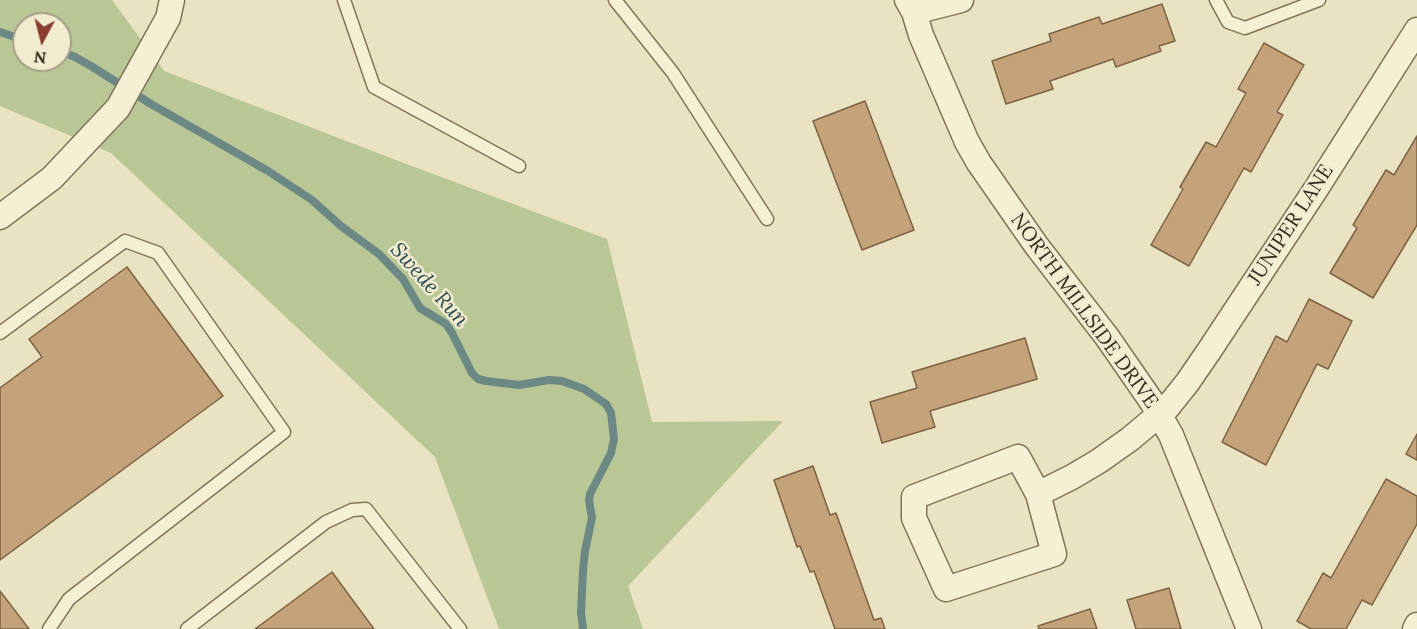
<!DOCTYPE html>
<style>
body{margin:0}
#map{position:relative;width:1417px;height:629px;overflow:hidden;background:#e9e3c1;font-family:Lora,serif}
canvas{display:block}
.north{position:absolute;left:12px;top:12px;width:60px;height:60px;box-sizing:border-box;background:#f1ecd0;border:2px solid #a59e88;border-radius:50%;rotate:187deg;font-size:16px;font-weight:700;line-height:24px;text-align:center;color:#322a1d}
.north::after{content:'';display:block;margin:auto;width:21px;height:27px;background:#8a3c30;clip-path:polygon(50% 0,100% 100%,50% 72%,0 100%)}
</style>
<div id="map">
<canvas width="1417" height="629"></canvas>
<div class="north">N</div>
</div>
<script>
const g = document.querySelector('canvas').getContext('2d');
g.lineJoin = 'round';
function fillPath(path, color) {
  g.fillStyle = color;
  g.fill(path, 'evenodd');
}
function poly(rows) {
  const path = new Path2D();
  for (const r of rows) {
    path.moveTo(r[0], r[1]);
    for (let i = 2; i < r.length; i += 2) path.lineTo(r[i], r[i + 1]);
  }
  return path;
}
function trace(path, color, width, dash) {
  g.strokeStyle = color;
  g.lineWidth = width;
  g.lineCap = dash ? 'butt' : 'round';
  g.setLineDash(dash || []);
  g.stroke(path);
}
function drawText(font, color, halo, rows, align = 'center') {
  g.font = font + ' Lora,serif';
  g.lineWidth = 5;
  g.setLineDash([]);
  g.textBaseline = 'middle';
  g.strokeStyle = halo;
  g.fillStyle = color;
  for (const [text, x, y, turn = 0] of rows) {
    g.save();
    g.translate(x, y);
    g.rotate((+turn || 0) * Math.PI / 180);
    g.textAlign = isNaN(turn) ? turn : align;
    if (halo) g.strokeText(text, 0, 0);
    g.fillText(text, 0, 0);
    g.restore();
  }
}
const green = poly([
 [0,0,112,0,164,71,409,165,607,239,652,422,783,421,628,586,643,629,499,629,435,457,111,153,0,106],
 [24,24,60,24,60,60,24,60]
]);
const stream = poly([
 [0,32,24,40],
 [60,51,75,57,91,66,151,104,268,171,312,200,341,226,379,254,403,279,420,308,446,324,452,333,472,373,478,379,486,381,519,385,549,380,562,381,584,389,606,404,611,413,614,439,611,453,590,494,589,501,592,518,585,551,583,570,581,612,583,629]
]);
const building = poly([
 [1162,4,1175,41,1159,46,1161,51,1116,67,1113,59,1050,81,1053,89,1006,104,992,61,1051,41,1049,34,1099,17,1102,24,1162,4],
 [1264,43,1304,65,1277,112,1283,115,1251,172,1244,168,1189,266,1151,245,1183,189,1180,187,1206,142,1216,147,1246,93,1238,89,1264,43],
 [865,101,914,230,862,250,813,121,865,101],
 [1417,136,1417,225,1373,298,1330,273,1357,228,1353,225,1386,170,1394,175,1417,136],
 [127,267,223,396,0,560,0,388,42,357,29,339,127,267],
 [1309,299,1352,321,1328,369,1317,364,1266,465,1222,442,1276,336,1287,342,1309,299],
 [1025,338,1037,379,930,411,935,427,882,443,870,402,917,388,912,372,1025,338],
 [1417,434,1417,460,1406,454,1417,434],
 [813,466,830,515,836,513,874,620,881,618,885,629,835,629,814,571,810,572,800,546,797,547,774,480,813,466],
 [1386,479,1417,496,1417,524,1372,605,1362,600,1346,629,1311,629,1297,621,1323,573,1331,578,1386,479],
 [332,572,374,629,255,629,332,572],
 [1169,588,1181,629,1136,629,1127,600,1169,588],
 [0,591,29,629,0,629,0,591],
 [1090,609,1097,629,1039,629,1038,626,1090,609]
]);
const service = poly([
 [344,0,374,87,519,166],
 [615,0,673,73,767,219],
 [1216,0,1228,22,1245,28,1319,0],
 [0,333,125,241,158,253,284,432,69,599,49,629],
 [187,629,326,522,352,510,366,509,460,629]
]);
const minor = poly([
 [907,0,914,12,921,35,967,142,979,163,1036,245,1107,337,1152,402,1171,435,1249,629],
 [914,12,961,0],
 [0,217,52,178,118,108,168,18,172,0],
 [1018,457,1038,494,1054,554,946,589,914,518,914,497,1018,457],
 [1038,494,1072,477,1099,461,1130,439,1167,408,1187,383,1209,351,1316,189,1417,30],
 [1415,629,1417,625]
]);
const streetNames = [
 ["JUNIPER LANE",1291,225,-57],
 ["NORTH MILLSIDE DRIVE",1084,311,54]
];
const waterNames = [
 ["Swede Run",429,285,48]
];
fillPath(green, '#b9c696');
trace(stream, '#6c8885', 8);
fillPath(building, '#c4a37a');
trace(building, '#7d6243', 1.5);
trace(service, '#81745a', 15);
trace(minor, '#81745a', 27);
trace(service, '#f5efd3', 12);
trace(minor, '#f5efd3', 24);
drawText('20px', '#322a1d', '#f1ecd0', streetNames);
drawText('italic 21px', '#2e4d50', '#f1ecd0', waterNames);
</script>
